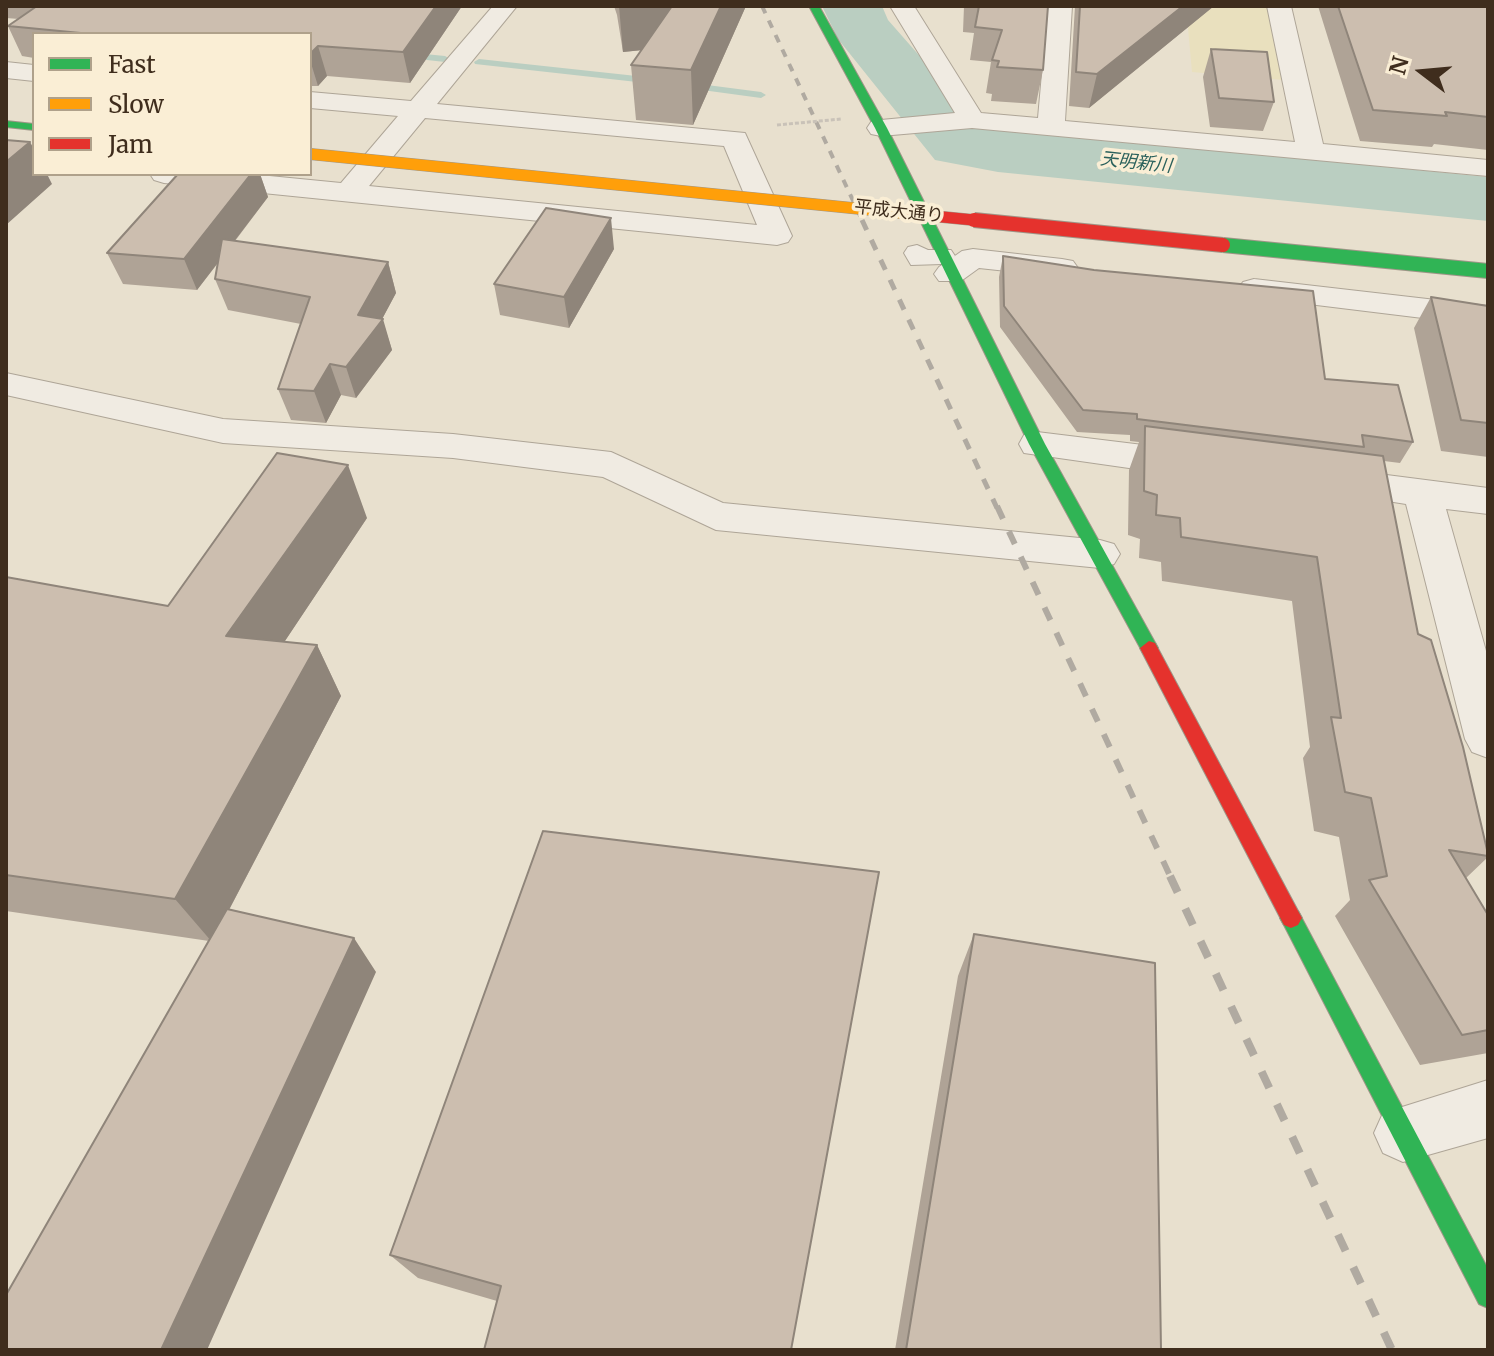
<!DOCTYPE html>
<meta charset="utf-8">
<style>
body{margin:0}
#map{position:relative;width:1494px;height:1356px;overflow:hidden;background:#e8e0ce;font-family:Merriweather,serif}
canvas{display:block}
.frame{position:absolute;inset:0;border:8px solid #3f2d1d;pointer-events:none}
.legend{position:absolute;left:32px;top:32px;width:280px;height:144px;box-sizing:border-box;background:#faeed5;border:2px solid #afa18b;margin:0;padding:10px 14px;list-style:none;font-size:24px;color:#3f2d1d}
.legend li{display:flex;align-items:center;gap:16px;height:40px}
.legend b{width:40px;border:2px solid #afa18b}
.north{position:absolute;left:1382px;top:32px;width:80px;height:80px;-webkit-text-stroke:6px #faeed5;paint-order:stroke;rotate:286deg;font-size:22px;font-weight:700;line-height:32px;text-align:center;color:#3f2d1d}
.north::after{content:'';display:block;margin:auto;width:28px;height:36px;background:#3f2d1d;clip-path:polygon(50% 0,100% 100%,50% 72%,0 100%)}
</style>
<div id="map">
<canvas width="1494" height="1356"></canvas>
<div class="frame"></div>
<ul class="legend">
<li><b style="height:10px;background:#30b455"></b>Fast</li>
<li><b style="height:10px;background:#ff9f0a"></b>Slow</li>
<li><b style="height:10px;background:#e5322d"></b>Jam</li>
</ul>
<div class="north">N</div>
</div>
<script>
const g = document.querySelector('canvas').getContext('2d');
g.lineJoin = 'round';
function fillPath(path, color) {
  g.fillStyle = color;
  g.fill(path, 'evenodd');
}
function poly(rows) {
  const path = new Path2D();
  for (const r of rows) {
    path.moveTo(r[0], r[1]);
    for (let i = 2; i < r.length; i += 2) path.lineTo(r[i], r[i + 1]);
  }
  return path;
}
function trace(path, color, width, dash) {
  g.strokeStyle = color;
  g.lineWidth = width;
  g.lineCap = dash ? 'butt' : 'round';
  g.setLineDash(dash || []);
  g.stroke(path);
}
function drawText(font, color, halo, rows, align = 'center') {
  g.font = font + ' Merriweather,"Noto Sans JP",serif';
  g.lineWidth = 7;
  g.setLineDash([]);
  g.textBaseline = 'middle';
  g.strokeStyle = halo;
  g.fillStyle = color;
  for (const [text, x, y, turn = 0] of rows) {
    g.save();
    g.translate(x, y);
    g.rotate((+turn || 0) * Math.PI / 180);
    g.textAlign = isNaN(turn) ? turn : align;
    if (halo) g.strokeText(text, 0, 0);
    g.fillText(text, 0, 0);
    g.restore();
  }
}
const farmland = poly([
 [1186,6,1279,6,1295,81,1192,72]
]);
const stream = poly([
 [404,52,445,56,450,59,445,62,400,57,399,55,404,52],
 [479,59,655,78,660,81,655,84,475,64,474,62,479,59],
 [684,82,761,92,766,95,761,98,680,87,680,83,684,82]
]);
const river = poly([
 [822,6,882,6,888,20,982,127,1488,177,1488,221,998,172,935,160,838,39,822,6]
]);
const lane = poly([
 [917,245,928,250,951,250,955,256,951,262,942,264,911,265,904,253,908,247,917,245]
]);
const street = poly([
 [493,6,517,6,437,104,745,133,792,236,788,242,777,245,164,183,154,180,150,174,249,174,341,183,398,116,310,108,310,92,411,101,493,6],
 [425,118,724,146,757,225,369,186,425,118],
 [890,6,914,6,981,113,1038,118,1048,6,1072,6,1065,121,1295,142,1267,6,1291,6,1323,144,1488,160,1488,176,972,128,881,136,871,134,867,128,871,122,881,120,955,113,890,6],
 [6,62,34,65,34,81,6,78,6,62],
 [973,249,1062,259,1073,261,1078,268,1073,275,1062,277,979,268,961,281,939,281,934,274,939,267,962,251,973,249],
 [1254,279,1488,306,1488,326,1243,296,1238,289,1243,282,1254,279],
 [6,373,223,419,453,434,611,452,723,503,1100,540,1114,544,1120,554,1114,564,1100,568,716,530,603,477,453,458,223,443,6,395,6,373],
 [1037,432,1192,451,1205,455,1211,464,1205,473,1192,477,1024,453,1019,444,1024,435,1037,432],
 [1332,468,1488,488,1488,514,1446,509,1488,658,1488,758,1472,752,1465,739,1406,504,1319,490,1313,481,1319,472,1332,468],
 [1488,1080,1488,1138,1403,1162,1383,1153,1374,1133,1383,1113,1488,1080]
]);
const fast = poly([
 [809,6,819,6,887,128,1045,444,1158,648,1155,653,1143,653,1029,444,875,128,809,6],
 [6,121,34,124,34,130,6,127,6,121],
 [1291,908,1298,911,1488,1269,1488,1308,1479,1304,1284,925,1280,918,1284,911,1291,908]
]);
const jam = poly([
 [1149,641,1155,643,1298,911,1302,918,1298,925,1291,928,1284,925,1140,648,1149,641]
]);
const railFar3 = poly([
 [762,6,863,222]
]);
const railFar2 = poly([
 [862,220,997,508]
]);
const railFar1 = poly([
 [997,506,1171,878]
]);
const rail = poly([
 [1170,876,1392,1350]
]);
const pathBridge = poly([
 [777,125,841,119]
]);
const fastBridge = poly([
 [1223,245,1488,271]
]);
const slowBridge = poly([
 [310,154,912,214]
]);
const jamBridgeFar1 = poly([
 [912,214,994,222]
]);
const jamBridge = poly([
 [974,220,1223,245]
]);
const wall = poly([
 [6,6,462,6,410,83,327,76,318,86,310,86,310,34,34,34,34,58,22,56,8,26,19,19,6,18],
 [614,6,746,6,693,125,636,120,631,65,642,50,623,52,617,15],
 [964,6,1048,6,1043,70,1036,104,991,101,992,94,986,93,991,62,970,60,974,33,963,32],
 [1075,6,1214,6,1089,108,1069,106],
 [1318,6,1488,6,1488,150,1434,144,1432,147,1360,141],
 [1211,49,1274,102,1263,131,1210,127,1203,77],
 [178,174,260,174,268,197,235,241,388,262,396,293,382,319,392,350,356,398,341,395,326,423,291,420,278,389,301,324,228,310,215,279,218,263,197,290,123,284,107,253],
 [614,249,569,328,500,315,494,284],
 [1003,256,1325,379,1413,442,1400,463,1384,461,1418,634,1488,857,1466,878,1488,915,1488,1053,1420,1065,1335,916,1350,900,1339,837,1314,831,1303,758,1310,747,1292,601,1162,581,1161,562,1139,558,1140,539,1128,535,1129,470,1139,442,1130,441,1130,435,1077,432,1000,327,999,277],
 [1431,297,1488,306,1488,457,1441,451,1414,328],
 [367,518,284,642,317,645,341,696,229,910,376,972,209,941,6,911,6,577,168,606],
 [879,872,497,1301,418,1278,390,1255],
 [974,934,1161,1350,895,1350,958,976]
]);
const shadedWall = poly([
 [436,6,462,6,410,83,403,52],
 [619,6,681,6,683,46,623,52],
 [721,6,746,6,693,125,691,70],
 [1183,6,1214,6,1089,108,1097,74],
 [318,46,327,76,318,86,310,60,310,54],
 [30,142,34,149,34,174,47,174,52,184,6,225,6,162],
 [251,174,260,174,268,197,197,290,184,259],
 [611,218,614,249,569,328,564,297],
 [388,262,396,293,380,323,383,319,392,350,356,398,346,367,358,315],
 [330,364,341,395,326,423,314,391],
 [348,465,367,518,255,686,226,636],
 [317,645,341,696,212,942,175,899],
 [354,938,376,972,207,1350,161,1350]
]);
const building = poly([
 [37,6,436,6,403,52,318,46,310,54,310,34,91,34,8,26,37,6],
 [672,6,721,6,691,70,631,65,672,6],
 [979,6,1048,6,1043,70,997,67,999,61,992,60,1002,30,975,27,979,6],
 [1080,6,1183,6,1097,74,1076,72,1080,6],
 [1338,6,1488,6,1488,117,1445,112,1447,116,1373,110,1338,6],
 [1211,49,1267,52,1274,102,1219,98,1211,49],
 [6,140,30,142,6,162,6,140],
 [178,174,251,174,184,259,107,253,178,174],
 [546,208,611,218,564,297,494,284,546,208],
 [222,239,388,262,358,315,383,319,346,367,330,364,314,391,278,389,310,297,215,279,222,239],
 [1003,256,1094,270,1313,291,1325,379,1398,385,1413,442,1362,435,1364,447,1137,419,1137,414,1083,410,1004,306,1003,256],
 [1431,297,1488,306,1488,423,1461,420,1431,297],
 [1145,426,1383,456,1418,634,1431,640,1463,747,1488,854,1488,856,1449,850,1488,915,1488,1030,1462,1035,1369,880,1387,876,1371,798,1345,792,1331,717,1341,718,1317,557,1181,537,1180,518,1156,515,1157,495,1144,491,1145,426],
 [277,453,348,465,226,636,317,645,175,899,6,875,6,577,168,606,277,453],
 [543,831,879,872,791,1350,484,1350,501,1286,390,1255,543,831],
 [227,909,354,938,161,1350,6,1350,6,1295,227,909],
 [974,934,1155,963,1161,1350,906,1350,974,934]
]);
const farWaternames = [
 ["天明新川",1136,163,6]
];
const farStreetnames = [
 ["平成大通り",899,212,6]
];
fillPath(farmland, '#e9e0be');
fillPath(stream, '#bacec1');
fillPath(river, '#bacec1');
trace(lane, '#aea597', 2);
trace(street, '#aea597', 2);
trace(fast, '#9e9587', 2);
trace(jam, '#9e9587', 2);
fillPath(lane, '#f0ebe2');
fillPath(street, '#f0ebe2');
fillPath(fast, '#30b455');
fillPath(jam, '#e5322d');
trace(railFar3, '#b0aaa1', 4, [8, 8]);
trace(railFar2, '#b0aaa1', 5, [11, 11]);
trace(railFar1, '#b0aaa1', 6, [14, 14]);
trace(rail, '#b0aaa1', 8, [18, 18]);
trace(fastBridge, '#9e9587', 16, []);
trace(slowBridge, '#9e9587', 12, []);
trace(jamBridgeFar1, '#9e9587', 12, []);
trace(jamBridge, '#9e9587', 16, []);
trace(pathBridge, '#c9c2b8', 3, [4, 2]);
trace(fastBridge, '#30b455', 14);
trace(slowBridge, '#ff9f0a', 11);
trace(jamBridgeFar1, '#e5322d', 11);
trace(jamBridge, '#e5322d', 14);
fillPath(wall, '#afa396');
fillPath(shadedWall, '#8f857a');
fillPath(building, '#ccbeaf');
trace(building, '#8f857a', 2);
drawText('italic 18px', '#2b615c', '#faeed5', farWaternames);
drawText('18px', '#3f2d1d', '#faeed5', farStreetnames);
</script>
